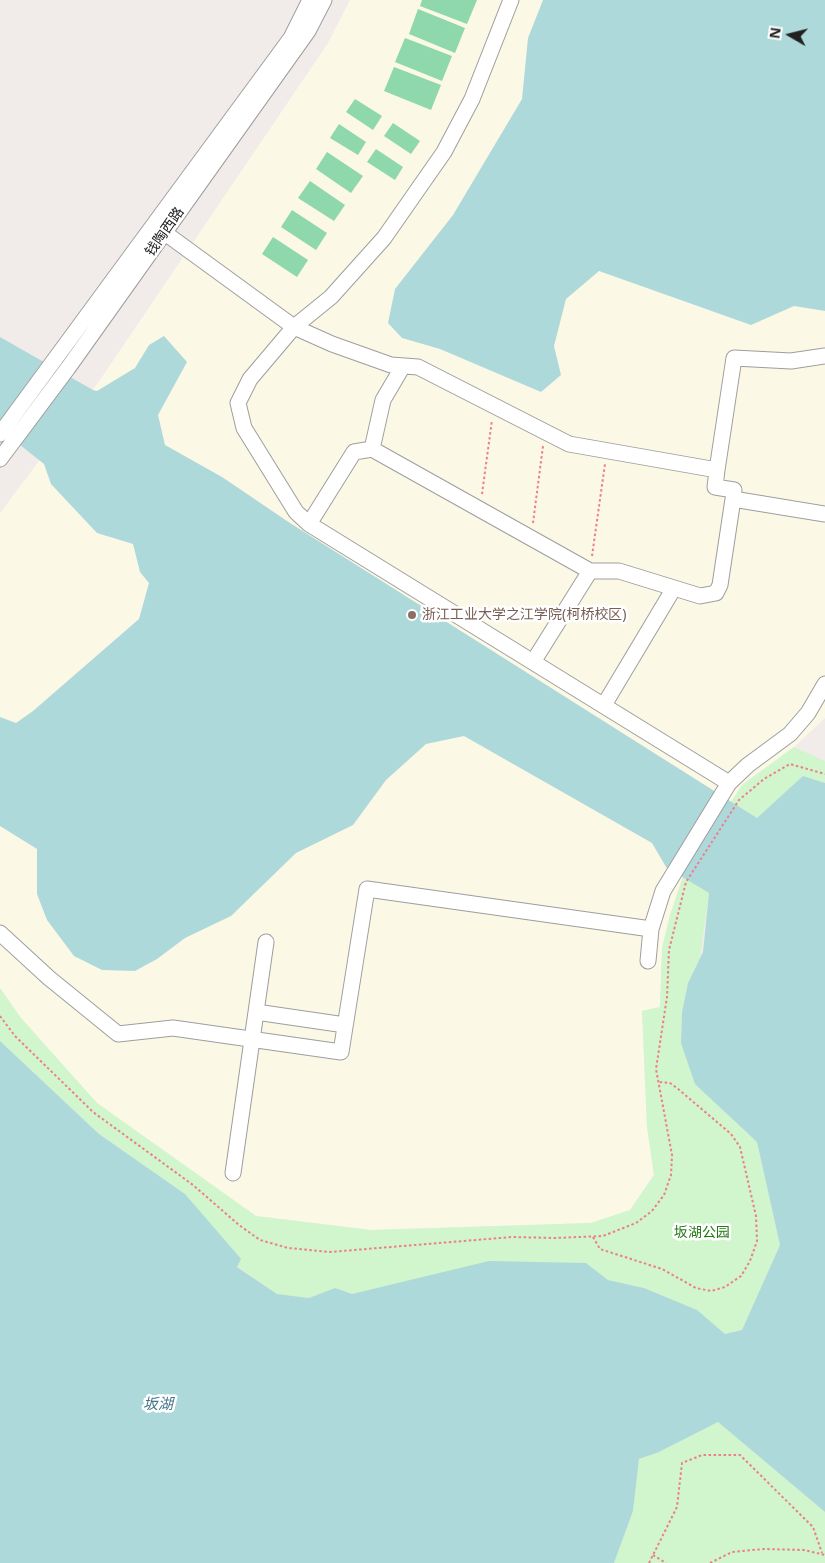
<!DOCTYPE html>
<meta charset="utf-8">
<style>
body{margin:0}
#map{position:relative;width:825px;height:1563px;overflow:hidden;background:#f1ece9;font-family:"Noto Sans",sans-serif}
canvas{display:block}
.north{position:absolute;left:765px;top:10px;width:50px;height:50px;-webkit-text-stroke:4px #fff;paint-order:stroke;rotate:278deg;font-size:14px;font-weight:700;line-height:20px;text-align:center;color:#212121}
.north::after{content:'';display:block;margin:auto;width:18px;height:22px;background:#212121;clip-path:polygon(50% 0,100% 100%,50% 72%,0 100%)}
</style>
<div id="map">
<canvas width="825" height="1563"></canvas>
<div class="north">N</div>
</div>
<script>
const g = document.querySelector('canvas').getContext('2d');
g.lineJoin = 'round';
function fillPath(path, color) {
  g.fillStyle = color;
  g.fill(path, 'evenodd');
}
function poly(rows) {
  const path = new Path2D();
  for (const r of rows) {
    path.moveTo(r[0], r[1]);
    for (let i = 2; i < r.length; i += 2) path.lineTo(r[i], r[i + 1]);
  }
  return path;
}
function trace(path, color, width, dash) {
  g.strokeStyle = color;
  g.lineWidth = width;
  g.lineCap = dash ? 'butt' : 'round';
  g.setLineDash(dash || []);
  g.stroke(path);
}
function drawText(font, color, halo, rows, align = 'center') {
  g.font = font + ' "Noto Sans","Noto Sans SC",sans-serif';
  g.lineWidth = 5;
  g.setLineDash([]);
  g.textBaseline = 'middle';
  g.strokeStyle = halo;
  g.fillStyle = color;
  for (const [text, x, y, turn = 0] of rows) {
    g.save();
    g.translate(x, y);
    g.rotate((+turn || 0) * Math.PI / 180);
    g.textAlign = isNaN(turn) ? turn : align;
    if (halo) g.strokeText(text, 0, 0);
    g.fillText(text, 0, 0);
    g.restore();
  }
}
const education = poly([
 [350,0,825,0,825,718,794,747,742,785,670,915,662,948,660,1007,642,1011,647,1127,654,1175,630,1210,591,1223,371,1230,256,1216,97,1103,21,1018,0,988,0,513,102,377,328,43]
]);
const park = poly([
 [794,747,825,761,825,783,803,777,757,818,740,807,709,893,700,958,688,983,682,1012,681,1043,733,1120,757,1142,780,1245,742,1330,725,1334,696,1310,644,1288,608,1280,586,1263,352,1294,335,1289,309,1298,277,1294,237,1266,185,1194,99,1134,0,1041,0,988,21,1018,97,1103,256,1216,371,1230,591,1223,630,1210,654,1175,647,1127,642,1011,660,1007,662,948,670,915,683,876,742,785],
 [718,1422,825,1512,825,1563,614,1563,633,1511,639,1459,659,1452]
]);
const pitch = poly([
 [422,0,477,0,467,24,420,6],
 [418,9,465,28,455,53,409,34],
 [405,38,452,56,442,81,395,62],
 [394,67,441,85,431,110,384,91],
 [355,99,382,116,373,130,346,112],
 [393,123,420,141,411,154,384,136],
 [339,124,366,142,358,155,330,138],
 [376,149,403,167,395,180,367,162],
 [327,152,363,176,351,193,316,169],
 [310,181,345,205,334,221,298,198],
 [292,210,327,233,316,250,281,227],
 [273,237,308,260,297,277,262,254]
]);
const water = poly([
 [543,0,825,0,825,311,794,306,751,325,599,271,566,299,554,346,561,375,541,392,440,349,402,338,388,323,395,289,453,215,522,99,528,38],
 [164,336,187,362,158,415,165,445,222,477,290,523,757,818,803,776,825,783,825,1512,718,1422,659,1452,639,1459,633,1511,614,1563,0,1563,0,1041,99,1134,185,1194,241,1259,237,1267,277,1294,309,1298,335,1288,352,1294,489,1261,586,1263,608,1280,644,1288,697,1310,725,1334,742,1330,780,1245,757,1142,695,1084,681,1043,682,1012,688,983,703,952,709,893,666,867,652,843,464,736,426,744,386,780,353,825,296,853,231,916,185,938,157,959,135,971,102,970,74,956,47,920,37,894,37,849,0,826,0,717,16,723,33,711,139,619,149,583,140,572,133,544,97,533,51,484,44,464,0,429,0,337,93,390,97,391,135,368,149,345]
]);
const path = poly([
 [482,494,492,420],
 [533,523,543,446],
 [592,556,605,464],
 [0,1016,15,1036,93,1112,193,1185,239,1225,260,1240,288,1248,330,1252,512,1237,555,1238,603,1236,636,1223,652,1211,664,1195,671,1175,672,1155,656,1069,667,997,669,950,686,882,739,800,764,779,790,764,825,774],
 [593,1237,600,1249,662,1269,696,1288,711,1291,725,1287,741,1276,750,1261,757,1241,756,1216,740,1147,731,1134,677,1088,670,1083,658,1082],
 [653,1555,666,1563],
 [649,1563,677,1507,682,1463,702,1455,740,1455,813,1527,822,1553],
 [710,1563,732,1552,764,1549,804,1550,825,1555]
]);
const minor = poly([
 [511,0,472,99,444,152,384,238,331,297,294,327,250,379,238,403,244,428,296,512,309,524,729,783],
 [154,225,294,327,332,344,391,365,418,367,569,444,717,470,734,358,791,361,825,356],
 [403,366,383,400,372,449,590,571,619,571,700,596,716,593,720,585,733,499],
 [0,434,291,38,310,0],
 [0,459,68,368,308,31,324,0],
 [717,470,715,487,734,490,733,499,825,514],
 [309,524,354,452,372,449],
 [533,662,590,571],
 [604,705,674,588],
 [0,933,49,978,118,1034,173,1028,341,1052,367,889,651,929],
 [648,961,651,929,663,891,729,783,748,765,790,734,808,713,825,684],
 [256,1012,345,1025],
 [233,1173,266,942]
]);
const markers = [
 [412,615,5,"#8d6e63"]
];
const streetNames = [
 ["钱陶西路",165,232,-55]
];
const educationNames = [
 ["浙江工业大学之江学院(柯桥校区)",422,615]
];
const parkNames = [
 ["坂湖公园",702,1233]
];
const waterNames = [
 ["坂湖",158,1405]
];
fillPath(education, '#fcf8e6');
fillPath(park, '#d1f5cc');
fillPath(pitch, '#8fd7ac');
fillPath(water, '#aed9da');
trace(minor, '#9e9e9e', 17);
trace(path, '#ed7e8a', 2, [2.5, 2.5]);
trace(minor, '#fff', 15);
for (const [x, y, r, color] of markers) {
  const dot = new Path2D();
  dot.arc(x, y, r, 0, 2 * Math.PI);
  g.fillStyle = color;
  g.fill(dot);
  trace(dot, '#fff', 2);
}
drawText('14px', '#212121', '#fff', streetNames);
drawText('14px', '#785e54', '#fff', educationNames, 'left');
drawText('14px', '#247817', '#fff', parkNames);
drawText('italic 15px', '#48778b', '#fff', waterNames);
</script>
